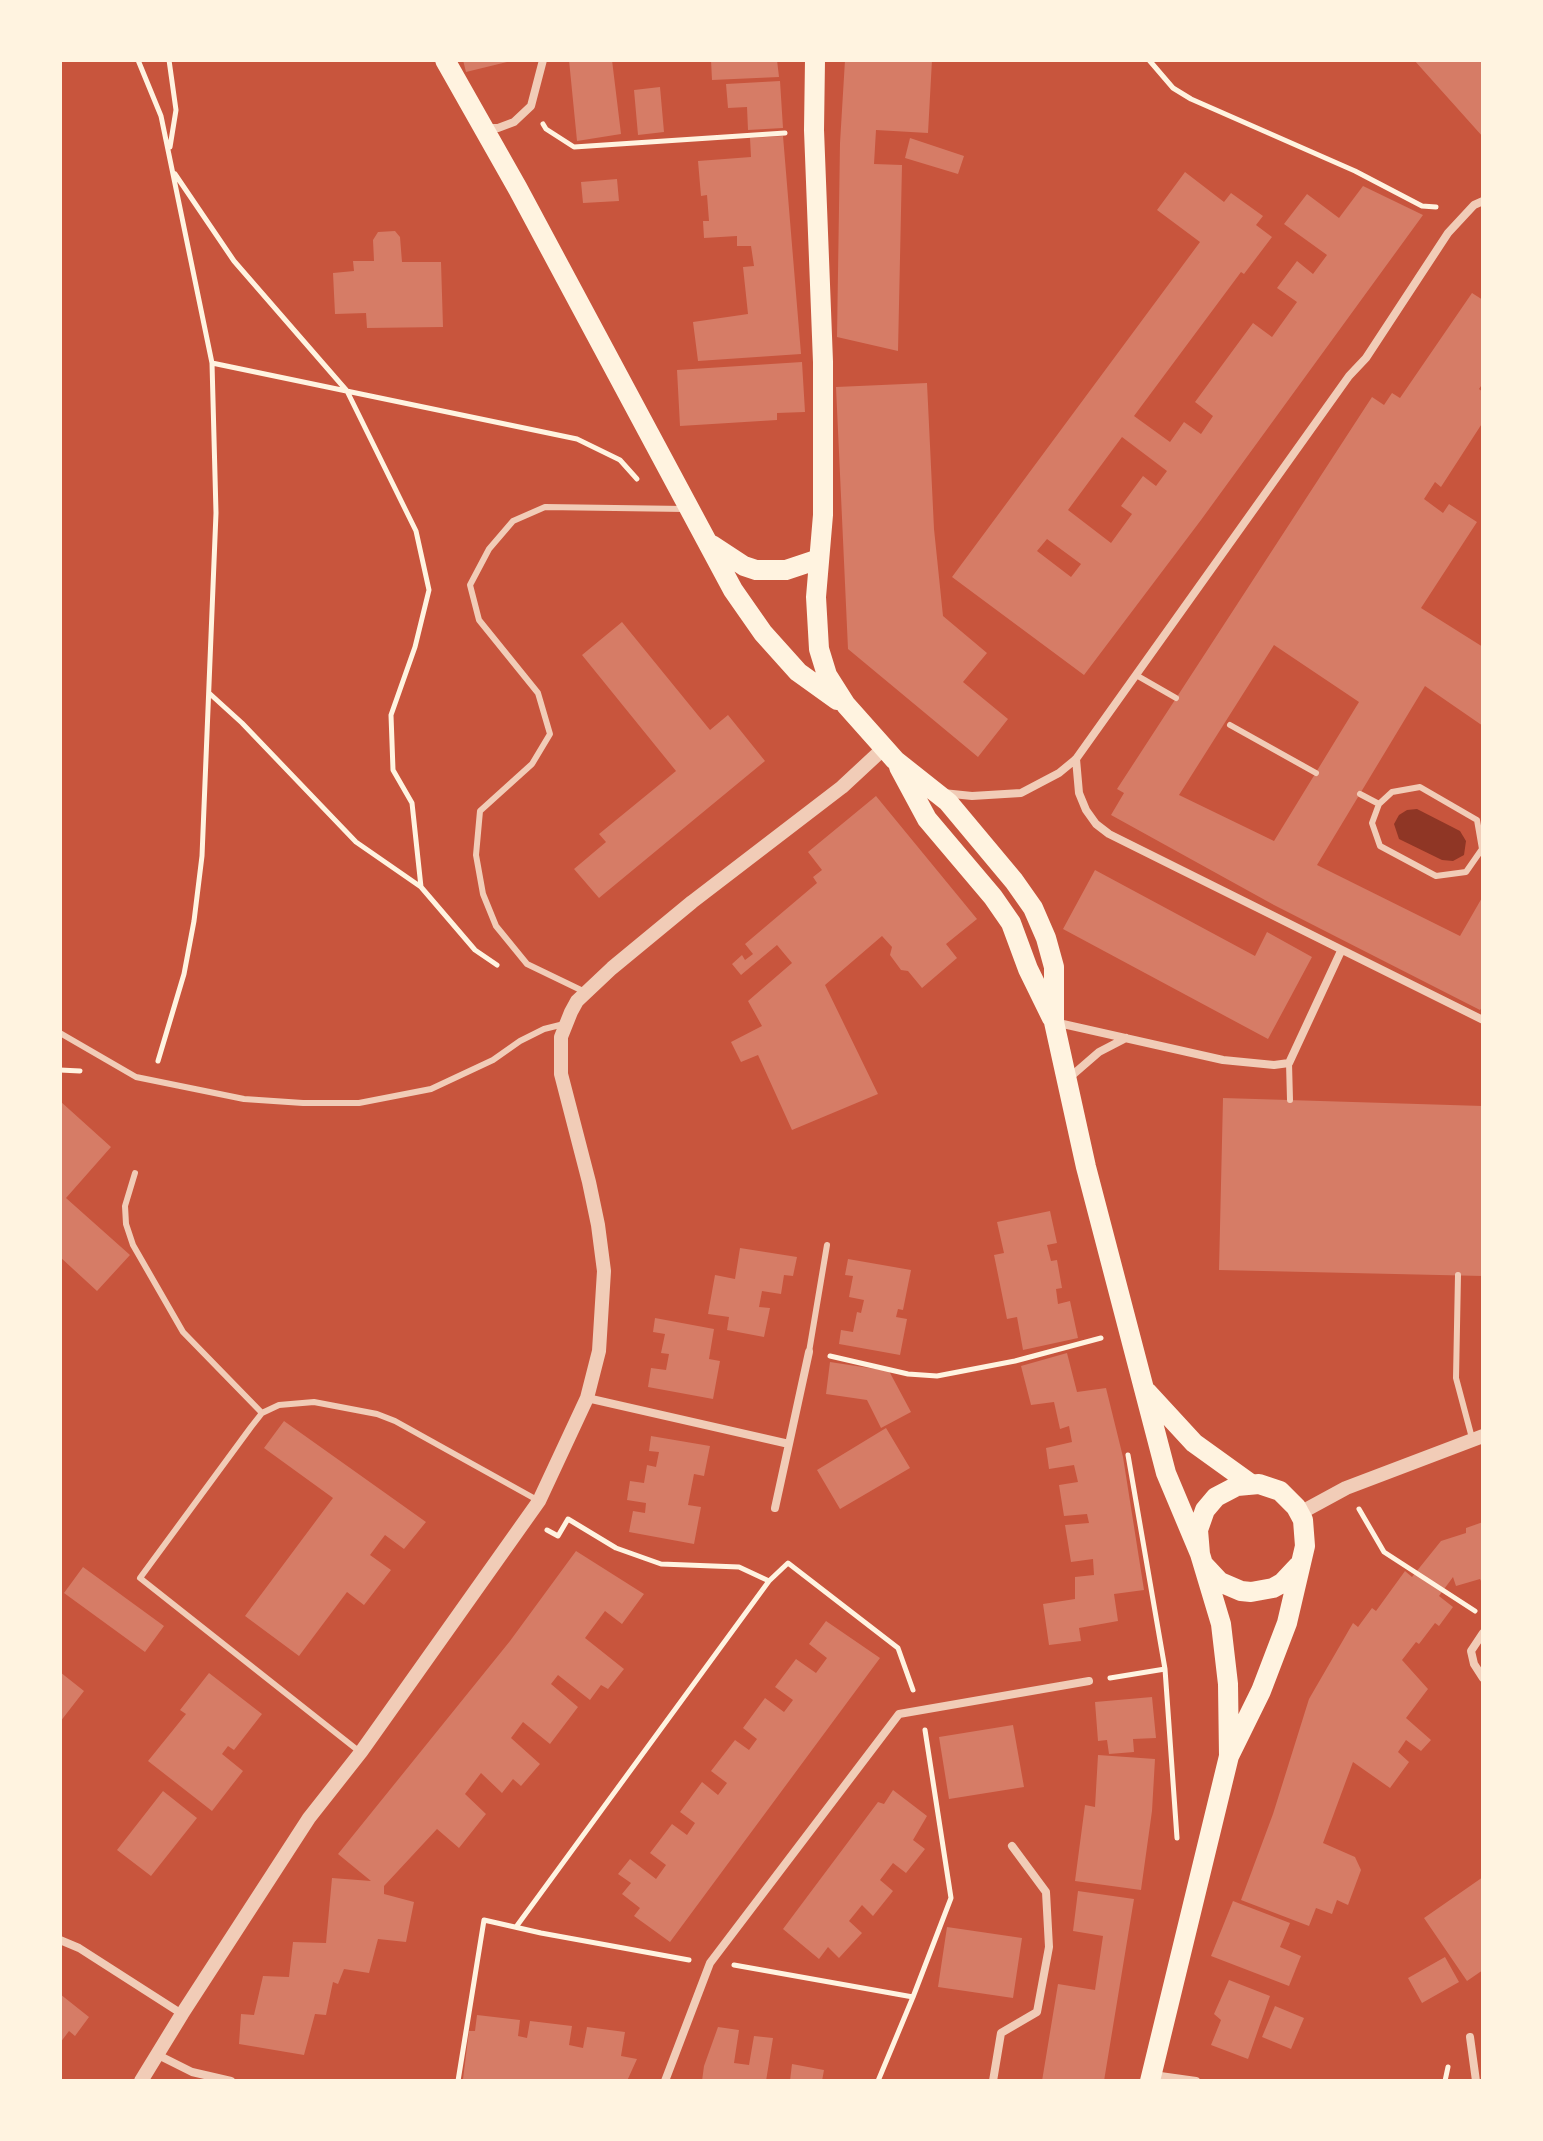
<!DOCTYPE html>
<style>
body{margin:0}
#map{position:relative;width:1543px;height:2141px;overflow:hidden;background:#c8553d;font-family:Poppins,sans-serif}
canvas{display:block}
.frame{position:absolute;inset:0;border:62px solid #fff3e0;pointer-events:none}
</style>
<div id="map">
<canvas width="1543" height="2141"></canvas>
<div class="frame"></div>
</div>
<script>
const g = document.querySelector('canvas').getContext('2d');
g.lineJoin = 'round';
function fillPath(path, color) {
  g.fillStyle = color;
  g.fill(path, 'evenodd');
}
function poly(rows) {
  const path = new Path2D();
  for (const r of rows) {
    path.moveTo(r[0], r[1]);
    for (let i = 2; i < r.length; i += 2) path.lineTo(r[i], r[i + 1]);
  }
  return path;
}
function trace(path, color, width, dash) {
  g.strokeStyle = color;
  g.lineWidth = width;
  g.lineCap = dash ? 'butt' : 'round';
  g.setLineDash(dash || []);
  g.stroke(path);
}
const water = poly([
 [1417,809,1460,831,1466,841,1464,855,1453,861,1442,860,1399,839,1394,824,1399,815,1407,810]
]);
const building = poly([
 [463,60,507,60,507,62,466,72],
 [569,60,612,60,621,134,577,141],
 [711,60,777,60,779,77,712,80],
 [845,60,932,60,928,133,876,130,874,164,902,165,898,351,837,337,840,143],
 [1414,60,1483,60,1483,137],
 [780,81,783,128,748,130,747,107,728,108,726,84],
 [660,87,664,132,638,135,634,90],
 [783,136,801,354,698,361,693,322,748,314,743,267,754,266,751,246,737,246,737,236,704,238,703,221,709,221,707,195,701,196,698,161,751,157,750,138],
 [910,138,964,156,958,174,905,158],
 [1185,172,1224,202,1231,193,1263,216,1256,225,1272,237,1244,274,1241,272,1134,416,1170,442,1184,422,1201,434,1213,416,1195,402,1253,323,1272,337,1297,302,1277,288,1297,261,1313,274,1327,255,1284,224,1307,194,1339,218,1363,186,1423,215,1201,520,1084,675,952,577,1200,242,1157,210],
 [1122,437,1167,471,1156,486,1143,476,1121,506,1132,514,1111,543,1068,510],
 [1047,539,1081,564,1071,577,1037,551],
 [617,179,619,201,583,203,581,182],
 [395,231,400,237,402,262,441,262,443,327,367,328,366,313,335,314,333,273,354,271,353,261,374,261,373,240,378,232],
 [1472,293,1483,300,1483,383,1479,389,1483,392,1483,422,1441,487,1435,482,1424,499,1443,513,1449,504,1477,522,1421,608,1483,647,1483,726,1425,686,1317,865,1460,936,1483,896,1483,1006,1480,1010,1274,905,1111,815,1124,793,1117,789,1372,397,1384,405,1392,393,1400,398],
 [1274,645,1359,702,1274,841,1179,795],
 [802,362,805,412,777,413,777,420,680,426,677,370],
 [927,383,934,529,943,616,987,653,963,682,1008,719,978,757,848,649,836,387],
 [622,622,710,730,728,715,765,761,599,898,574,869,606,842,599,834,676,771,582,655],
 [876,796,977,919,946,944,957,958,922,988,908,971,901,970,890,955,892,947,882,936,825,985,878,1094,792,1130,758,1055,741,1062,731,1042,762,1026,748,1001,792,963,777,945,741,975,732,964,742,955,745,960,753,954,745,944,817,883,813,877,822,870,808,852],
 [1095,870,1255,956,1267,932,1312,957,1268,1039,1063,929],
 [1223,1098,1483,1106,1483,1276,1219,1270],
 [60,1101,111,1147,66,1198,130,1255,97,1291,60,1257],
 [1050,1211,1057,1243,1047,1245,1051,1261,1057,1260,1062,1288,1056,1289,1058,1304,1070,1301,1078,1338,1023,1350,1017,1317,1007,1319,994,1255,1004,1253,997,1222],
 [740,1248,797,1257,793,1276,784,1275,781,1294,762,1291,759,1307,770,1308,764,1337,727,1330,729,1317,708,1314,715,1275,735,1279],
 [848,1259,911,1270,903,1310,898,1309,896,1317,907,1319,900,1355,839,1344,841,1330,853,1332,857,1312,861,1313,864,1300,849,1297,853,1276,845,1275],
 [655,1318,714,1329,709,1359,720,1361,713,1399,648,1387,651,1368,666,1370,669,1354,661,1353,665,1334,653,1332],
 [1067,1353,1077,1392,1106,1388,1123,1457,1144,1590,1114,1594,1118,1621,1079,1628,1081,1641,1049,1645,1043,1604,1075,1599,1075,1577,1094,1575,1093,1559,1071,1562,1065,1525,1089,1523,1087,1514,1064,1516,1059,1485,1078,1482,1074,1465,1049,1469,1046,1448,1072,1442,1069,1426,1060,1429,1054,1402,1031,1405,1021,1366],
 [830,1362,889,1371,911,1412,881,1428,867,1400,826,1394],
 [284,1421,426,1522,404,1549,385,1535,370,1555,391,1570,364,1605,347,1592,299,1656,245,1616,333,1498,264,1448],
 [886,1428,910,1468,840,1509,817,1470],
 [651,1436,710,1446,704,1476,694,1474,688,1505,701,1507,694,1544,629,1532,633,1511,645,1513,646,1503,627,1500,630,1481,644,1483,647,1465,656,1467,659,1452,649,1451],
 [1483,1522,1483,1585,1480,1579,1456,1586,1453,1577,1439,1596,1453,1607,1439,1626,1435,1623,1419,1644,1416,1642,1402,1660,1428,1689,1406,1718,1431,1740,1421,1751,1406,1740,1398,1752,1409,1762,1390,1788,1353,1762,1323,1843,1355,1857,1361,1870,1348,1905,1337,1900,1332,1914,1316,1908,1309,1926,1241,1900,1273,1814,1309,1699,1353,1623,1358,1627,1372,1608,1376,1611,1405,1571,1412,1577,1441,1541,1466,1533,1466,1528],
 [576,1551,644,1594,622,1624,605,1611,585,1638,624,1669,608,1689,601,1685,590,1700,558,1675,551,1684,578,1707,550,1744,523,1722,511,1738,540,1764,521,1786,513,1779,502,1793,481,1773,465,1794,486,1814,459,1848,437,1829,384,1886,384,1894,414,1902,406,1942,378,1939,369,1973,344,1969,338,1984,333,1982,326,2015,315,2014,304,2055,239,2044,241,2014,254,2015,263,1976,289,1977,293,1942,326,1943,332,1878,371,1881,338,1854,510,1641],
 [83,1567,164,1626,145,1652,64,1593],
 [826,1621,880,1658,670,1942,634,1916,640,1908,622,1894,631,1883,618,1874,630,1859,656,1879,666,1865,650,1853,672,1824,687,1835,695,1823,680,1812,702,1782,718,1795,727,1783,711,1771,735,1740,749,1750,757,1739,743,1728,765,1698,784,1712,793,1700,775,1687,796,1659,816,1673,827,1658,809,1644],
 [60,1672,84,1691,60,1722],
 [209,1673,262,1714,234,1750,228,1746,222,1754,243,1771,212,1811,148,1761,186,1714,180,1710],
 [1152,1697,1156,1738,1133,1739,1134,1752,1109,1754,1107,1740,1098,1741,1095,1702],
 [1013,1725,1024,1787,949,1799,939,1737],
 [1098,1755,1155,1759,1152,1811,1141,1890,1075,1881,1085,1805,1095,1807],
 [893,1790,927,1816,913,1840,925,1849,906,1873,893,1863,880,1880,893,1891,873,1916,862,1905,849,1921,862,1933,839,1958,828,1947,819,1959,783,1929,878,1802,884,1804],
 [163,1791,197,1818,151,1876,117,1850],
 [1483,1877,1483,1970,1467,1981,1424,1918],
 [1078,1891,1134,1899,1104,2081,1042,2081,1058,1984,1095,1990,1103,1936,1073,1931],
 [1233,1901,1290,1923,1280,1947,1301,1956,1289,1986,1211,1956],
 [947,1927,1022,1938,1013,1998,938,1987],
 [1445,1957,1459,1982,1422,2003,1408,1978],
 [1229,1980,1270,1996,1248,2059,1211,2045,1221,2020,1214,2014],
 [60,1994,89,2017,75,2036,69,2031,60,2043],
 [1275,2006,1304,2018,1291,2049,1262,2037],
 [477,2015,520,2020,518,2036,527,2038,530,2021,572,2026,569,2045,583,2048,587,2027,625,2032,621,2056,637,2059,627,2081,463,2079,469,2031,475,2031],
 [718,2027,739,2030,734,2063,749,2065,754,2036,773,2038,766,2081,702,2081,704,2066],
 [792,2064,824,2070,822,2081,790,2081]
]);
const path = poly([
 [138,60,161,116,212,363,216,513,202,856,194,921,184,974,158,1061],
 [169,60,176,110,170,147],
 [1149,60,1173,88,1191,99,1355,171,1422,206,1436,207],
 [543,124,546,129,574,147,785,133],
 [175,174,234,261,347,391,416,531,429,590,415,647,391,715,393,770,412,803,421,887],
 [212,363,577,439,620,460,637,479],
 [209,693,242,723,356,842,421,887,475,950,497,965],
 [60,1070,80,1071],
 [830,1356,908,1374,937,1376,1015,1361,1101,1338],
 [1128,1455,1165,1669,1177,1838],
 [1359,1509,1384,1552,1475,1611],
 [547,1530,558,1536,568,1519,616,1548,661,1564,739,1567,769,1581],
 [1110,1678,1165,1669],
 [516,1927,769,1581,788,1563,898,1648,913,1690],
 [734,1965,913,1997,951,1898,925,1730],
 [458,2081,484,1920,541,1933,689,1960],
 [878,2081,913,1997],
 [1445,2081,1448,2067]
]);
const service = poly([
 [1136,675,1176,698],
 [1230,725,1316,773],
 [1360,794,1379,804,1372,823,1380,846,1436,876,1466,872,1482,849,1477,820,1420,787,1392,792,1379,804],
 [583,991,527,964,496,926,483,894,476,855,480,811,532,764,550,734,538,693,479,620,470,585,489,549,513,521,545,507,685,509],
 [60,1033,136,1077,244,1099,303,1103,359,1103,431,1089,493,1060,520,1041,544,1029,564,1024],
 [1289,1063,1290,1100],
 [135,1173,125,1206,126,1224,133,1245,183,1332,262,1413],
 [1458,1275,1456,1378,1472,1438],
 [809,1352,827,1245],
 [360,1752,140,1578,251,1427,262,1413,279,1405,314,1402,377,1414,395,1421,539,1501]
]);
const minor = poly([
 [485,128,498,128,514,122,531,106,543,60],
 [1076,759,1079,793,1086,810,1096,824,1109,834,1483,1020],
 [943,793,972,796,1021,793,1059,773,1076,759,1349,376,1366,358,1448,233,1474,205,1483,201],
 [1054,1022,1223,1060,1274,1065,1289,1063,1341,951],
 [1069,1078,1099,1052,1126,1038],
 [587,1398,789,1444,809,1352],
 [775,1508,789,1444],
 [1483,1633,1471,1651,1474,1664,1483,1678],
 [60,1940,79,1948,182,2014],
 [1470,2037,1476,2081],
 [158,2055,192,2072,231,2081],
 [1153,2075,1196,2081],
 [665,2081,710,1963,899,1714,1089,1681],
 [993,2081,1001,2033,1037,2012,1049,1947,1046,1892,1012,1846]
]);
const tertiary = poly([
 [1300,1513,1346,1488,1483,1436],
 [141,2081,182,2014,309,1818,361,1752,539,1501,587,1398,599,1351,604,1271,598,1225,589,1182,561,1074,561,1037,571,1012,577,1001,612,968,692,902,842,787,884,748]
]);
const primary = poly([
 [445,60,518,189,733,590,763,633,798,672,837,700],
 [815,60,814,130,823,362,823,515,816,597,819,649,827,675,846,705,895,760,948,802,1014,881,1033,908,1046,938,1054,967,1054,1022,1086,1167,1166,1473,1200,1554],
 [712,545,744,566,756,570,786,570,819,559],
 [899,767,927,819,993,897,1011,923,1028,969,1052,1018],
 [1147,1392,1194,1443,1251,1484],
 [1205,1566,1220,1582,1241,1591,1251,1592,1273,1588,1282,1583,1298,1566],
 [1150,2081,1229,1756,1261,1691,1287,1623,1305,1546,1303,1520,1296,1507,1280,1491,1259,1484,1237,1486,1216,1497,1205,1510,1198,1530,1200,1554,1221,1624,1228,1684,1229,1756]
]);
fillPath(water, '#8f3625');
fillPath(building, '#d67c66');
trace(path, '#fff3e0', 5);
trace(service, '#f1ccb7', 6);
trace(minor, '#f1ccb7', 8);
trace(tertiary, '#f1ccb7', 14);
trace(primary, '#fff3e0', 20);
</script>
